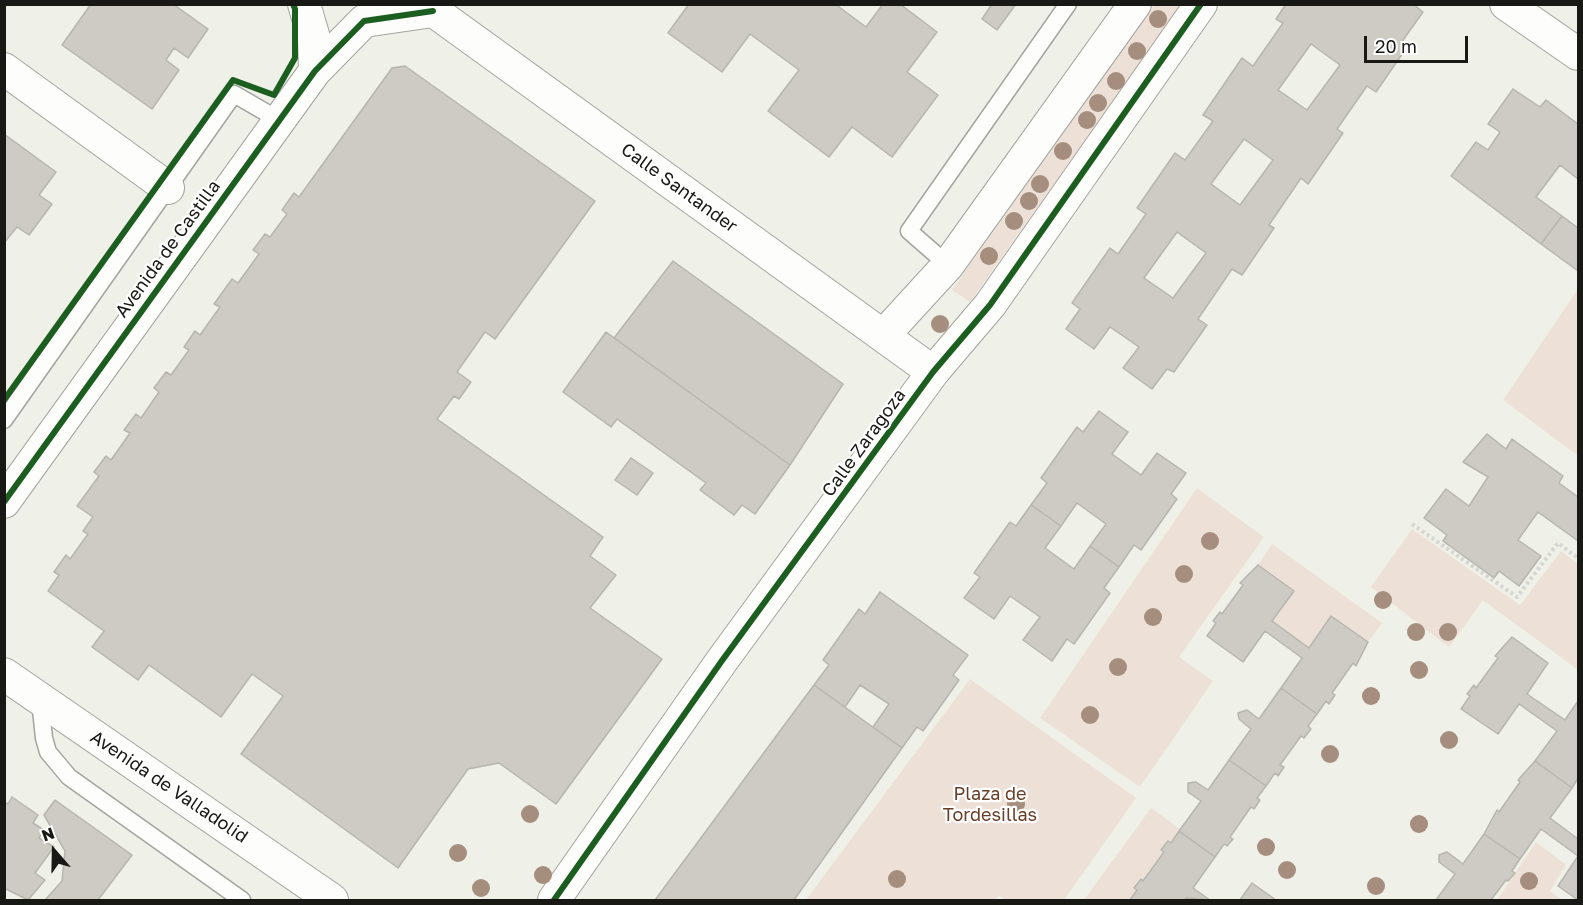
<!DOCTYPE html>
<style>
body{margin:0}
#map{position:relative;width:1583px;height:905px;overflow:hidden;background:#eff0e8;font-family:"Golos Text",sans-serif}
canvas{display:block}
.frame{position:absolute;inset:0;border:6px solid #181914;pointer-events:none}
.north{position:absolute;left:24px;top:821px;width:60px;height:60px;-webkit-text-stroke:4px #fff;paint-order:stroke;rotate:340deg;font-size:16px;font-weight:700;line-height:24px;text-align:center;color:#181914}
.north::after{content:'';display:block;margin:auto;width:21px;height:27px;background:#181914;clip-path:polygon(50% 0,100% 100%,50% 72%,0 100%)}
.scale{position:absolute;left:1364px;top:36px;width:104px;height:27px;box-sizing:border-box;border:3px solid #181914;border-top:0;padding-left:8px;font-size:18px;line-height:21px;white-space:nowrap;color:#181914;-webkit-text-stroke:4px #fff;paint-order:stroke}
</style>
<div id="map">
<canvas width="1583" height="905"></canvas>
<div class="frame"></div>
<div class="north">N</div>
<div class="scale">20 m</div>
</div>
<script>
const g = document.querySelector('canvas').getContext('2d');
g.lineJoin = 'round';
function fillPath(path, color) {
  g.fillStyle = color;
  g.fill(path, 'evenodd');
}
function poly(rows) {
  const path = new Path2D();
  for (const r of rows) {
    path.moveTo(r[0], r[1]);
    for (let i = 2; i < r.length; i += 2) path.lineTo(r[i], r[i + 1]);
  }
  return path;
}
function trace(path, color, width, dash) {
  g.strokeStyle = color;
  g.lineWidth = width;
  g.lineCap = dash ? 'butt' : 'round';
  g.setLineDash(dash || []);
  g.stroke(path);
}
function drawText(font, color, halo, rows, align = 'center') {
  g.font = font + ' "Golos Text",sans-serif';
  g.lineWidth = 4.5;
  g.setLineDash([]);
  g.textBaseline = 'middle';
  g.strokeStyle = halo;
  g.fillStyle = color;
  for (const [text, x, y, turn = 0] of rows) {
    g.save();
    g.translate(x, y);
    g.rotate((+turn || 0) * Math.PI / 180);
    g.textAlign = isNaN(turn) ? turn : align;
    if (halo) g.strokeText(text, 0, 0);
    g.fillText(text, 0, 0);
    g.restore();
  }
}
const green = poly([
 [1154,5,1181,5,970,302,952,290],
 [1578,289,1578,456,1503,400],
 [1197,488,1264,537,1179,657,1213,681,1140,787,1040,718],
 [1412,529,1520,605,1561,551,1578,564,1578,670,1483,600,1449,647,1371,587],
 [1272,544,1382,623,1368,642,1331,617,1309,648,1272,621,1294,591,1258,565],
 [970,679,1136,798,1064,900,1006,900,999,896,995,900,806,900],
 [1151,808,1180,829,1171,843,1167,841,1162,850,1164,852,1143,881,1140,879,1134,888,1137,890,1130,900,1084,900],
 [1536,842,1566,865,1550,891,1562,900,1497,900]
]);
const building = poly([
 [91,4,173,4,208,29,188,58,174,48,166,60,179,70,152,109,62,45,91,4],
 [689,4,835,4,866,27,883,4,900,4,937,32,907,72,938,95,892,157,852,127,829,157,768,111,799,70,750,34,722,72,668,33,689,4],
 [992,4,1016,4,997,30,982,19,992,4],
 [1286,4,1413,4,1423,12,1401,43,1407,47,1376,92,1367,86,1337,129,1343,133,1308,184,1301,178,1269,225,1274,228,1242,275,1232,269,1198,319,1207,325,1174,372,1167,369,1152,389,1123,368,1139,347,1110,327,1094,349,1066,329,1080,309,1072,303,1110,248,1118,254,1146,214,1137,208,1175,153,1185,160,1213,121,1203,115,1242,58,1253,66,1283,23,1276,19,1286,4],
 [1311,44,1340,65,1307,110,1278,90,1311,44],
 [1244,139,1273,160,1240,205,1211,184,1244,139],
 [1177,232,1206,253,1173,298,1144,278,1177,232],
 [405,66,595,201,495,339,485,332,457,372,471,382,459,399,454,396,437,419,603,537,590,556,616,575,590,608,662,659,556,804,499,763,468,769,398,868,241,754,283,696,252,674,221,717,149,665,138,680,92,647,104,631,48,591,59,575,54,572,66,555,70,559,88,534,83,531,93,517,77,506,99,476,94,472,106,456,111,460,130,433,124,430,136,414,141,418,159,392,154,388,166,372,171,375,189,350,184,347,195,331,200,335,220,307,214,304,232,279,238,283,259,254,253,250,265,234,270,237,287,214,282,210,294,193,299,197,392,68,405,66],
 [1513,89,1540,107,1546,100,1578,124,1578,179,1560,165,1536,197,1562,216,1541,244,1451,176,1476,142,1488,150,1500,132,1488,124,1513,89],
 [4,134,56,172,39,195,52,204,29,235,17,227,4,243,4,134],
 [1562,216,1578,228,1578,271,1541,244,1562,216],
 [673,261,843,384,790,465,614,338,673,261],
 [606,332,790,465,755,514,742,505,734,515,700,490,706,483,617,419,611,427,563,392,606,332],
 [1099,411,1128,432,1112,454,1141,475,1157,453,1186,473,1171,494,1177,499,1141,550,1134,545,1119,567,1090,546,1106,524,1077,503,1061,526,1031,505,1047,483,1041,478,1077,427,1083,432,1099,411],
 [1487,434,1506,449,1512,439,1563,476,1559,483,1578,497,1578,541,1538,512,1518,540,1541,556,1519,586,1499,571,1494,578,1443,541,1447,535,1424,518,1446,489,1469,506,1488,477,1463,462,1487,434],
 [631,458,653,473,637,495,615,480,631,458],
 [1031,505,1061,526,1045,548,1074,569,1090,546,1119,567,1104,588,1110,593,1074,644,1067,639,1052,661,1023,640,1040,617,1010,596,994,619,964,598,980,577,974,573,1010,522,1016,526,1031,505],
 [1258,565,1294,591,1272,621,1309,648,1331,616,1368,642,1356,666,1353,663,1332,693,1335,695,1329,704,1326,701,1317,714,1281,688,1302,658,1265,631,1243,662,1207,636,1216,623,1213,621,1220,612,1222,614,1243,585,1240,583,1258,565],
 [880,592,968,655,953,675,959,680,923,731,917,727,902,748,873,727,889,704,860,685,845,707,814,685,829,665,823,660,859,609,865,614,880,592],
 [1512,637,1548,663,1527,694,1565,720,1578,701,1578,778,1572,788,1535,761,1557,731,1519,704,1498,734,1461,709,1470,696,1467,694,1474,685,1476,688,1498,658,1495,656,1512,637],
 [814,685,902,748,794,900,655,900,814,685],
 [1281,688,1317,714,1308,726,1311,729,1304,738,1301,736,1280,765,1284,767,1278,776,1275,773,1266,786,1229,760,1251,729,1239,719,1238,713,1247,710,1259,719,1281,688],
 [1229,760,1266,786,1257,798,1260,800,1254,809,1251,807,1230,837,1233,839,1227,846,1224,844,1215,857,1179,831,1201,801,1188,792,1188,783,1196,782,1208,790,1229,760],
 [1535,761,1572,788,1550,818,1578,839,1578,856,1541,829,1520,859,1484,834,1497,810,1499,812,1520,782,1518,780,1535,761],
 [12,797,38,815,33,823,44,830,39,838,54,847,35,873,45,880,28,900,4,888,4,801,8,804,12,797],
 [55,800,132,855,98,900,45,900,62,881,65,851,44,815,55,800],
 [1179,831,1215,857,1193,888,1210,900,1186,898,1184,900,1130,900,1137,890,1134,888,1141,879,1143,881,1164,852,1161,850,1168,841,1171,843,1179,831],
 [1484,834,1520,859,1512,871,1515,873,1508,881,1506,880,1491,900,1436,900,1455,874,1439,862,1439,855,1447,852,1463,864,1484,834],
 [1578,856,1578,900,1558,886,1578,856],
 [1252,883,1276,900,1240,900,1252,883]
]);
const path = poly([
 [1412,524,1517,597,1558,543,1578,558]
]);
const lane = poly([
 [948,265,909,231,1068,4],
 [4,420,234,94,279,120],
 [40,700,44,738,48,752,69,777,242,900]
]);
const street = poly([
 [304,4,314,38,315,71],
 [424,4,933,372],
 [1506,4,1578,54],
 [4,69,168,188],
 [883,336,948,265,1135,4],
 [4,502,315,71,364,21,433,11],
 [4,674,332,900],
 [554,900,721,662,933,372,990,305,1201,4]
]);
const cycleway = poly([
 [4,400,233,80,274,95,295,58,295,9,293,4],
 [4,502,315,71,364,21,433,11],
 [554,900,721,662,933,372,990,305,1201,4]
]);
const trees = [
 [1158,19],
 [1137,51],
 [1116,81],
 [1098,103],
 [1087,120],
 [1063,151],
 [1040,184],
 [1029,201],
 [1014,221],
 [989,256],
 [940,324],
 [1210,541],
 [1184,574],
 [1383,600],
 [1153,617],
 [1416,632],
 [1448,632],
 [1118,667],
 [1419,670],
 [1371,696],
 [1090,715],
 [1449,740],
 [1330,754],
 [1016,804],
 [530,814],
 [1419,824],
 [1266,847],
 [458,853],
 [1287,870],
 [543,875],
 [897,879],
 [1529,881],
 [1376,886],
 [481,888]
];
const streetNames = [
 ["Calle Santander",679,188,36],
 ["Avenida de Castilla",168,249,-54],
 ["Calle Zaragoza",864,443,-54],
 ["Avenida de Valladolid",169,787,34]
];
const parkNames = [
 ["Plaza de",990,794],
 ["Tordesillas",990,815]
];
fillPath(green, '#ede1d7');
fillPath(building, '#cdcbc3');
trace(building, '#b6b5af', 1.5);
trace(lane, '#a3a49e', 19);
trace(street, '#a3a49e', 34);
trace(path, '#d5d5d2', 4, [3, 3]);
trace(lane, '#fdfdfc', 16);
trace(street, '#fdfdfc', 32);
trace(cycleway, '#1b5e20', 6);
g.fillStyle = '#a58e7d';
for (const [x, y] of trees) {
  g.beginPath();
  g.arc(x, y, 9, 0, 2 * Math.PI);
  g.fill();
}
drawText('18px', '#181914', '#fff', streetNames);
drawText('18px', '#683d26', '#fff', parkNames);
</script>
